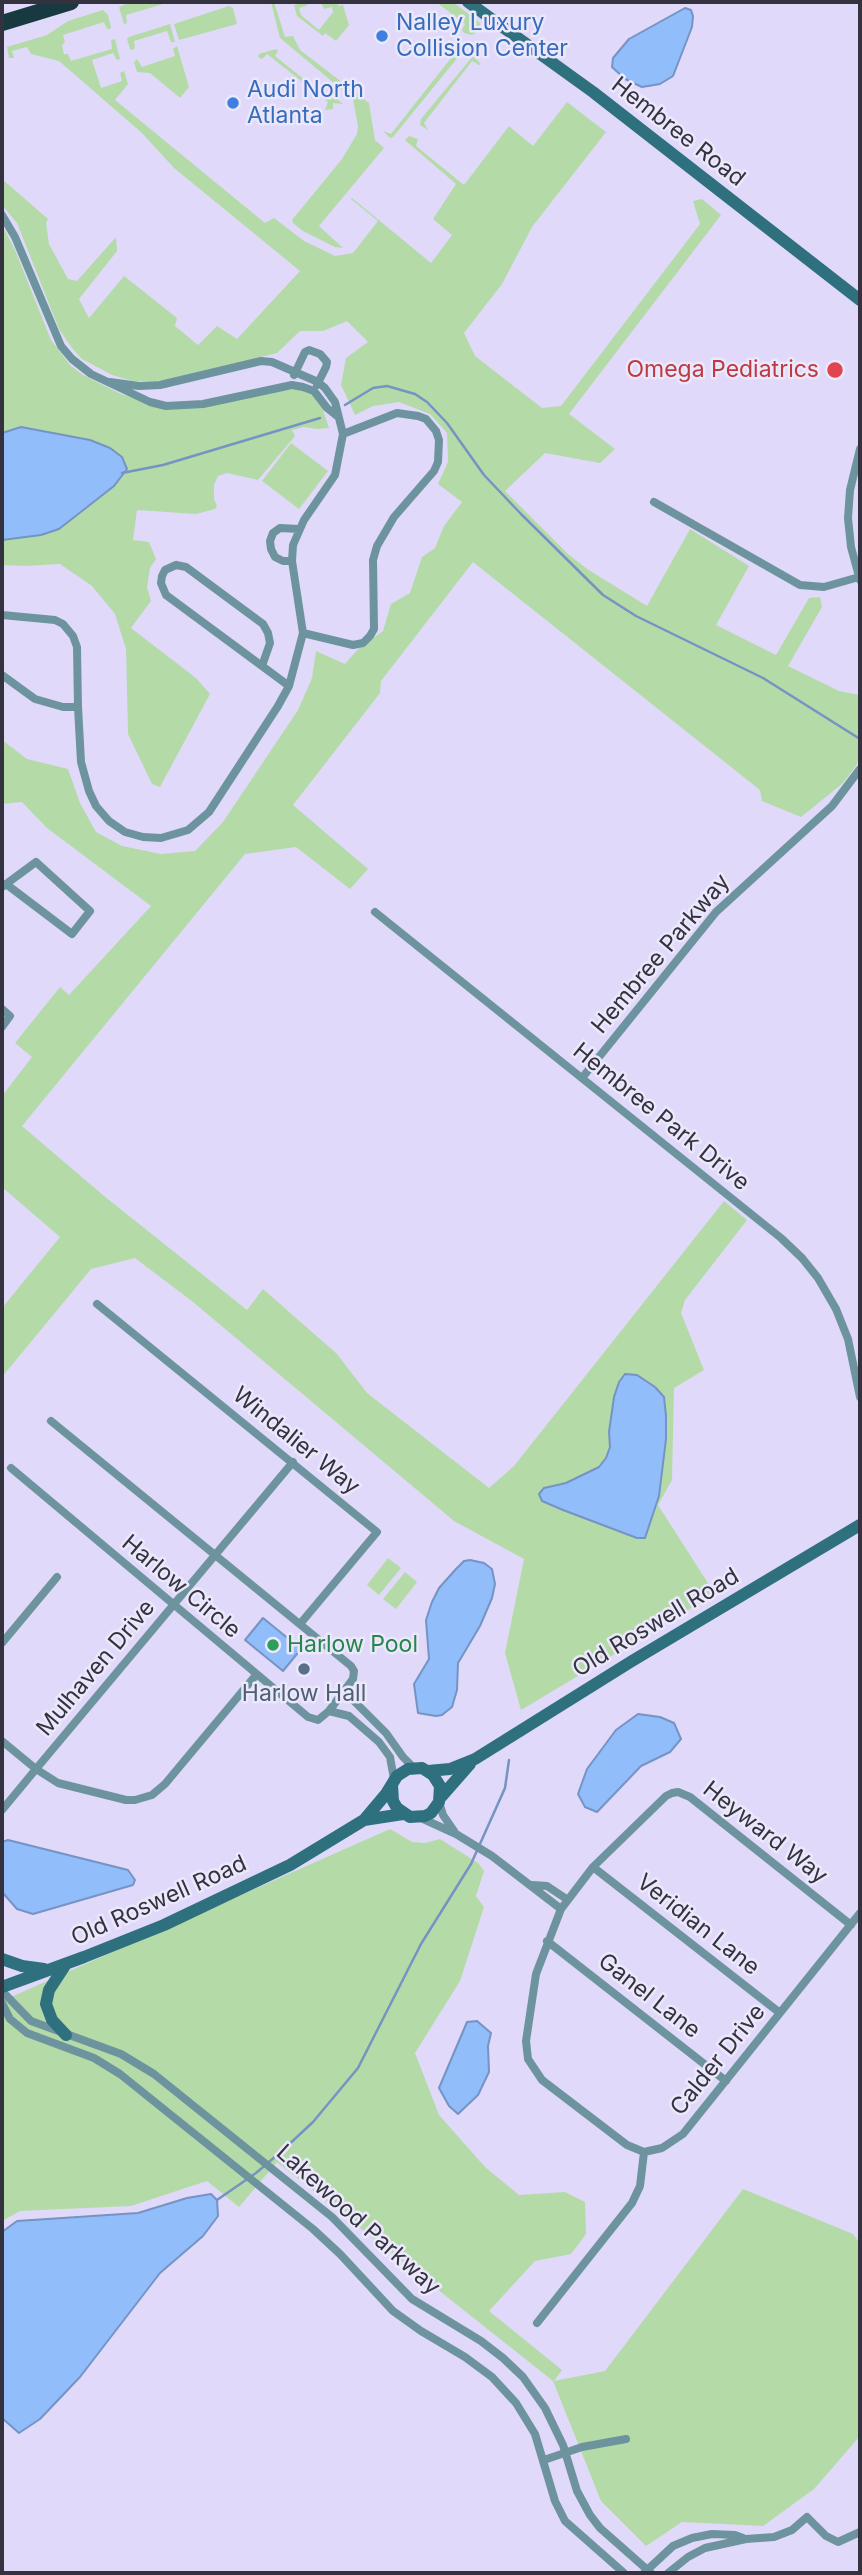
<!DOCTYPE html>
<style>
body{margin:0}
#map{position:relative;width:862px;height:2575px;overflow:hidden;background:#e0d9fa;font-family:Inter,sans-serif}
canvas{display:block}
.frame{position:absolute;inset:0;border:4px solid #35323f;pointer-events:none}
</style>
<div id="map">
<canvas width="862" height="2575"></canvas>
<div class="frame"></div>
</div>
<script>
const g = document.querySelector('canvas').getContext('2d');
g.lineJoin = 'round';
function fillPath(path, color) {
  g.fillStyle = color;
  g.fill(path, 'evenodd');
}
function poly(rows) {
  const path = new Path2D();
  for (const r of rows) {
    path.moveTo(r[0], r[1]);
    for (let i = 2; i < r.length; i += 2) path.lineTo(r[i], r[i + 1]);
  }
  return path;
}
function trace(path, color, width, dash) {
  g.strokeStyle = color;
  g.lineWidth = width;
  g.lineCap = dash ? 'butt' : 'round';
  g.setLineDash(dash || []);
  g.stroke(path);
}
function drawText(font, color, halo, rows, align = 'center') {
  g.font = font + ' Inter,sans-serif';
  g.lineWidth = 5;
  g.setLineDash([]);
  g.textBaseline = 'middle';
  g.strokeStyle = halo;
  g.fillStyle = color;
  for (const [text, x, y, turn = 0] of rows) {
    g.save();
    g.translate(x, y);
    g.rotate((+turn || 0) * Math.PI / 180);
    g.textAlign = isNaN(turn) ? turn : align;
    if (halo) g.strokeText(text, 0, 0);
    g.fillText(text, 0, 0);
    g.restore();
  }
}
const green = poly([
 [130,2,170,2,126,15,127,23,124,24,119,7],
 [271,2,274,2,285,37,293,36,300,50,369,103,375,140,384,148,319,226,343,248,335,247,303,231,293,223,292,220,342,159,357,134,358,126,353,99,280,38],
 [307,2,308,5,299,8,301,15,319,30,333,12,332,7,324,9,321,2,337,2,339,6,343,5,349,25,336,41,325,33,323,36,297,16,294,5],
 [436,2,453,2,480,23,479,31,472,35,464,33,462,30,465,24],
 [229,6,233,8,237,24,179,40,174,24],
 [103,10,108,15,111,27,110,29,107,29,104,22,63,35,65,42,62,45,64,54,68,54,71,61,112,49,111,40,115,39,120,59,117,60,113,53,92,60,101,88,122,81,120,73,124,71,128,84,115,100,265,223,274,218,304,241,335,256,353,253,378,221,351,199,352,198,431,263,452,235,433,219,456,184,405,140,409,136,418,139,416,146,464,185,509,126,533,146,567,102,606,132,532,227,502,284,464,333,475,356,542,408,561,406,700,224,693,201,702,199,721,215,569,414,615,449,600,463,545,453,505,491,568,554,587,569,647,606,690,529,749,566,716,625,776,655,809,598,820,597,822,607,788,666,839,691,860,695,860,756,856,766,843,783,801,817,762,801,760,790,473,562,381,681,380,693,293,805,368,869,350,889,296,847,245,854,22,1126,104,1196,247,1310,263,1289,337,1354,367,1393,489,1488,514,1466,724,1201,747,1220,685,1300,681,1313,704,1370,674,1388,672,1480,658,1505,715,1594,521,1710,505,1653,524,1559,454,1521,193,1302,135,1258,91,1269,2,1377,2,1308,60,1237,2,1187,2,1096,32,1057,15,1043,60,987,69,995,151,906,47,828,22,802,2,804,2,740,27,759,68,769,80,803,96,832,122,846,161,854,195,851,223,822,298,710,312,678,316,651,345,664,358,649,383,631,391,604,410,593,422,557,435,548,444,526,462,502,438,484,448,462,447,433,430,414,399,402,373,406,355,415,341,385,346,358,368,342,347,321,323,331,300,331,277,353,175,379,158,381,133,381,112,375,82,359,72,348,59,329,17,223,2,205,2,179,48,219,46,223,49,244,68,279,77,281,116,237,117,251,79,299,89,318,124,276,177,318,175,326,198,345,217,326,237,339,300,271,174,168,142,133,59,61,31,54,27,47,12,51,14,58,9,58,7,47,47,35,68,21],
 [170,24,175,42,171,42,167,31,134,41,135,48,132,50,130,49,127,39,129,37],
 [177,46,189,87,180,98,150,73,137,72,134,62,137,59,142,67,175,56,173,49],
 [456,46,463,51,393,137,390,138,383,131,391,134,455,53,449,47],
 [276,49,278,51,275,56,330,100,335,97,343,104,333,103,333,109,325,110,328,102,267,54,262,59,258,57,259,54],
 [473,56,481,64,479,65,472,61,424,123,428,130,420,125,421,119],
 [2,225,15,250,51,340,71,366,83,375,121,394,168,409,295,389,311,392,321,404,329,428,318,429,304,427,292,430,295,436,258,480,227,473,218,476,214,485,214,499,217,506,215,509,196,514,137,510,133,540,149,542,156,559,150,568,147,587,151,601,131,628,196,678,210,694,160,787,152,784,128,734,126,649,115,614,92,586,60,564,25,566,2,565,2,540,41,535,87,508,114,486,127,469,90,440,21,427,2,433],
 [291,443,328,471,299,509,262,481],
 [388,1558,401,1568,379,1595,367,1585],
 [405,1572,417,1582,396,1609,383,1599],
 [390,1829,412,1842,425,1843,440,1839,478,1863,484,1871,476,1896,484,1907,460,1981,415,2053,439,2115,485,2167,519,2195,565,2192,585,2202,586,2234,571,2254,535,2261,489,2311,562,2370,554,2381,605,2371,743,2189,853,2234,860,2244,860,2436,814,2489,763,2526,682,2522,646,2546,601,2501,553,2381,277,2162,239,2207,207,2181,131,2206,20,2211,2,2221,2,2001]
]);
const water = poly([
 [685,8,691,10,693,16,692,27,673,76,660,84,642,87,625,79,612,67,613,58,629,39,685,8],
 [21,427,90,440,110,448,122,457,127,469,114,486,59,529,41,535,2,540,2,433,21,427],
 [625,1374,637,1375,655,1387,664,1397,666,1416,666,1439,659,1496,645,1538,637,1538,563,1510,542,1501,539,1494,544,1488,566,1483,599,1467,606,1458,610,1447,609,1432,614,1397,619,1382,625,1374],
 [470,1560,484,1563,492,1569,495,1584,492,1598,480,1626,458,1663,457,1690,452,1707,442,1715,436,1716,418,1713,414,1684,429,1659,426,1620,432,1602,439,1588,456,1569,464,1561,470,1560],
 [263,1618,301,1649,283,1671,245,1640,263,1618],
 [638,1714,660,1717,674,1723,681,1739,670,1752,641,1766,597,1812,585,1807,578,1794,587,1769,616,1730,638,1714],
 [8,1840,128,1870,135,1880,133,1885,33,1914,17,1909,2,1892,2,1842,8,1840],
 [477,2021,491,2033,488,2046,489,2072,478,2095,458,2114,449,2106,439,2088,467,2022,477,2021],
 [211,2194,217,2200,218,2216,203,2236,160,2273,80,2377,40,2419,19,2433,2,2418,2,2232,17,2221,138,2213,187,2198,211,2194]
]);
const stream = poly([
 [345,405,373,388,387,386,415,394,427,402,447,423,484,475,521,514,603,595,636,616,763,678,860,739],
 [122,473,163,465,320,418],
 [217,2200,256,2173,283,2150,313,2122,358,2068,421,1944,471,1864,505,1788,509,1760]
]);
const street = poly([
 [2,215,15,237,61,346,72,359,91,374,150,402,166,406,203,404,292,385,303,387,314,391,327,408,337,416],
 [294,375,305,352,309,350,320,354,327,362,326,367,317,385],
 [654,502,800,585,824,587,859,577],
 [292,561,283,561,275,557,271,549,270,541,273,533,280,528,299,529],
 [176,565,186,567,263,624,268,633,270,643,262,666,166,595,161,583,162,576,165,570,176,565],
 [860,580,851,547,848,518,850,490,860,449],
 [2,615,55,620,63,624,73,636,77,647,78,707,63,707,35,699,2,675],
 [303,633,353,645,363,643,370,636,374,629,373,560,377,546,394,517,434,471,438,462,439,440,436,431,426,419,418,416,397,413,343,434],
 [262,666,289,686],
 [78,707,81,762,89,791,96,806,109,821,125,832,143,837,161,838,188,830,209,812,278,706,289,686,303,633,292,561,293,545,304,520,335,475,343,434,335,402,325,388,318,382,272,362,261,361,160,385,139,386,110,382],
 [2,887,36,862,90,911,72,934,6,884],
 [375,912,781,1238,802,1258,818,1278,836,1309,848,1339,860,1397],
 [2,1009,10,1016,2,1027],
 [582,1078,716,912,832,806,860,769],
 [97,1304,377,1532,300,1624],
 [11,1468,308,1717,318,1720,329,1711,353,1679,354,1671,351,1666,51,1421],
 [2,1643,57,1577],
 [348,1688,354,1701,386,1733,403,1757,414,1768],
 [329,1711,349,1716,379,1742,390,1757,394,1779],
 [2,1741,36,1769,293,1462],
 [439,1802,443,1815,454,1831],
 [2,1810,36,1769,58,1783,126,1800,135,1800,152,1795,165,1784,256,1675],
 [421,1818,456,1834,492,1856,561,1909],
 [593,1867,780,2013],
 [532,1885,547,1886,568,1900],
 [851,1925,690,1797,678,1792,672,1793,666,1796,593,1867,561,1909,536,1974,526,2041,528,2059,542,2080,627,2145,644,2152,662,2148,683,2134,860,1913],
 [547,1941,726,2081],
 [2,1991,31,2021,121,2054,154,2074,332,2217,412,2299,481,2341,503,2358,523,2377,545,2408,563,2445,577,2491,590,2515,600,2528,651,2573],
 [2,2003,10,2019,27,2033,94,2058,120,2074,313,2229,340,2254,393,2311,421,2331,465,2357,492,2377,516,2403,535,2434,555,2501,565,2521,624,2573],
 [537,2323,632,2203,640,2186,644,2152],
 [544,2460,582,2447,626,2439],
 [644,2573,673,2546,692,2538,712,2534,735,2535,743,2538],
 [668,2573,688,2557,705,2548,746,2539,774,2537,792,2530,807,2517,826,2536,838,2542,860,2532]
]);
const secondary = poly([
 [468,2,593,92,860,300],
 [428,1771,450,1769,475,1759,632,1661,860,1525],
 [441,1797,470,1764],
 [364,1820,403,1814],
 [2,1959,22,1966,44,1969],
 [66,1964,49,1990,46,2004,52,2020,66,2035],
 [2,1987,84,1957,164,1925,290,1865,364,1820,386,1794,397,1776,408,1769,422,1768,433,1775,440,1786,439,1802,431,1813,425,1816,410,1817,397,1808,393,1801,392,1785]
]);
const highway = poly([
 [2,23,71,2]
]);
const markers = [
 [382,36,7,"#3f7fe0"],
 [233,103,7,"#3f7fe0"],
 [835,370,9,"#e0444e"],
 [273,1645,7,"#2e9e5b"],
 [304,1669,7,"#5c6f8a"]
];
const shopNames = [
 ["Nalley Luxury",396,23],
 ["Collision Center",396,49],
 ["Audi North",247,90],
 ["Atlanta",247,116]
];
const streetNames = [
 ["Hembree Road",678,132,38],
 ["Hembree Parkway",661,954,-50],
 ["Hembree Park Drive",661,1117,39],
 ["Windalier Way",296,1441,39],
 ["Harlow Circle",181,1587,40],
 ["Old Roswell Road",656,1623,-31],
 ["Mulhaven Drive",96,1668,-50],
 ["Heyward Way",765,1833,38],
 ["Old Roswell Road",159,1901,-24],
 ["Veridian Lane",698,1925,38],
 ["Ganel Lane",649,1996,38],
 ["Calder Drive",718,2060,-51],
 ["Lakewood Parkway",358,2220,42]
];
const healthNames = [
 ["Omega Pediatrics",819,370]
];
const leisureNames = [
 ["Harlow Pool",287,1645]
];
const serviceNames = [
 ["Harlow Hall",304,1694]
];
fillPath(green, '#b4dba7');
fillPath(water, '#91bdfb');
trace(water, '#7593c3', 2);
trace(stream, '#7593c3', 2.5);
trace(street, '#6d949e', 8);
trace(secondary, '#2f707e', 12);
trace(highway, '#193941', 16);
for (const [x, y, r, color] of markers) {
  const dot = new Path2D();
  dot.arc(x, y, r, 0, 2 * Math.PI);
  g.fillStyle = color;
  g.fill(dot);
  trace(dot, '#ece8fc', 2.5);
}
drawText('23px', '#366cbe', '#ece8fc', shopNames, 'left');
drawText('23px', '#35323f', '#ece8fc', streetNames);
drawText('23px', '#be3a42', '#ece8fc', healthNames, 'right');
drawText('23px', '#27864d', '#ece8fc', leisureNames, 'left');
drawText('23px', '#4e5e75', '#ece8fc', serviceNames);
</script>
